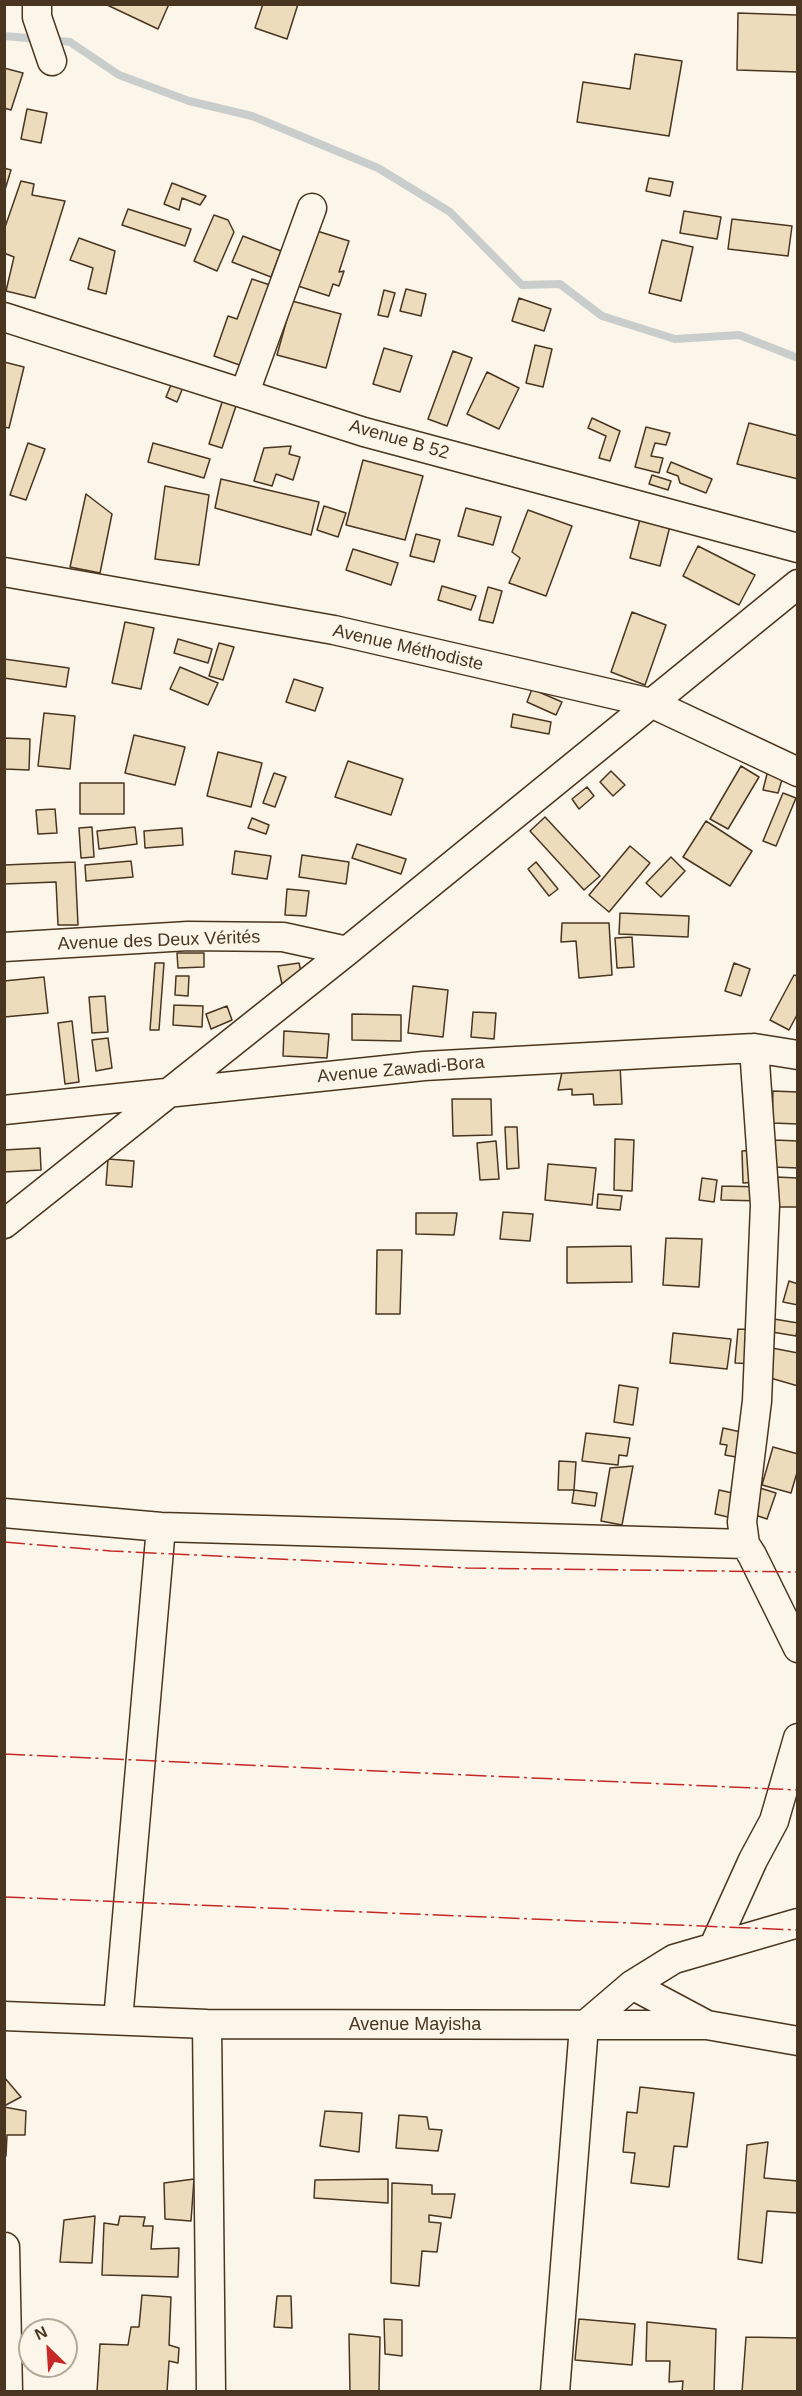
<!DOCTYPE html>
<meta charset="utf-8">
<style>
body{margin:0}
#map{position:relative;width:802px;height:2396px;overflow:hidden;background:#fbf6e9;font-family:Helvetica,sans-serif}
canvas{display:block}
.frame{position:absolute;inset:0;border:6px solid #4a3520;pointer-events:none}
.north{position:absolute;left:18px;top:2318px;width:60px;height:60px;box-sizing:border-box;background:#fbf6e9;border:2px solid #b4a999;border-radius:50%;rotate:335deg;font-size:16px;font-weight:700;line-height:24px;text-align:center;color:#4a3520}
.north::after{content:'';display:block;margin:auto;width:21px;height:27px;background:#c62828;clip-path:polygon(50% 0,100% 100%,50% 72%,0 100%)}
</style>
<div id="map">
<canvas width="802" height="2396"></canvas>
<div class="frame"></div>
<div class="north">N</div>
</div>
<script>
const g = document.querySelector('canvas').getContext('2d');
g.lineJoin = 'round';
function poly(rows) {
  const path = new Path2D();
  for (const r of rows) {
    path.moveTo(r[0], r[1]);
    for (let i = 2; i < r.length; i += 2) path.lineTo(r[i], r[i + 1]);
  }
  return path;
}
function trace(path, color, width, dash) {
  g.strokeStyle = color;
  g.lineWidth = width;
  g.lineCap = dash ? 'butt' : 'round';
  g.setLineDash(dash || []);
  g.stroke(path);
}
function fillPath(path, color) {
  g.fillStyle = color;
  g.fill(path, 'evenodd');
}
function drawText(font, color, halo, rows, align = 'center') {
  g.font = font + ' Helvetica,sans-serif';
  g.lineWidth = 4.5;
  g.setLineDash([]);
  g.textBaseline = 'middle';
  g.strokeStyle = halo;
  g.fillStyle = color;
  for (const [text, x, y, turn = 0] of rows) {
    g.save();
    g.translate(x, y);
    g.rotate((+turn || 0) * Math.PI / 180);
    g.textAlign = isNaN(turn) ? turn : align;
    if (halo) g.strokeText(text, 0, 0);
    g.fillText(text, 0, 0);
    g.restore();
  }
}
const stream = poly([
 [4,36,39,39],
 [51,40,70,42,119,75,189,101,252,116,378,168,450,212,522,285,560,284,602,316,675,339,739,335,798,358]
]);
const building = poly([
 [105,4,169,4,158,29,105,4],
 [263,4,298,4,287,39,255,28,263,4],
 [798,4,798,72,737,70,738,13,797,15,798,4],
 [635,54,682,61,669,136,577,122,583,82,630,89,635,54],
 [4,68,23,73,11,110,4,108,4,68],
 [27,109,47,113,41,143,21,139,27,109],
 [4,168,11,170,4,193,4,168],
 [649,178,673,182,670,196,646,191,649,178],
 [21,181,34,184,32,195,65,201,35,298,6,291,14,257,4,253,4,230,21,181],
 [172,183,206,196,200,205,182,198,179,210,164,204,172,183],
 [128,209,191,229,185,246,122,225,128,209],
 [684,211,721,217,717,239,680,233,684,211],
 [214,215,228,220,234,232,217,271,194,261,214,215],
 [732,219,792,226,788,256,728,249,732,219],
 [317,231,349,241,339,272,344,271,339,286,333,284,329,296,298,286,317,231],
 [243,236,281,251,271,277,232,262,243,236],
 [79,238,115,251,106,294,88,289,93,268,70,260,79,238],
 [662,240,693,247,681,301,649,293,662,240],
 [252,279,276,287,248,368,214,356,228,316,237,319,252,279],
 [406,289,426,294,421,316,400,311,406,289],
 [384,290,395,293,388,317,378,315,384,290],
 [519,298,551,309,544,331,512,321,519,298],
 [292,301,341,314,326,368,277,355,292,301],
 [535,345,552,349,543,387,526,383,535,345],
 [384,348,412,356,400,392,373,384,384,348],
 [453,351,472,358,447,426,428,419,453,351],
 [4,362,24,367,9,428,4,427,4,362],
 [487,372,519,388,499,429,467,414,487,372],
 [175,375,186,380,177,402,166,397,175,375],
 [223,399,237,403,222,448,209,444,223,399],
 [592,418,620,431,610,461,599,458,606,436,588,428,592,418],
 [749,423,798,436,798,479,737,464,749,423],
 [646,427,670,433,666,445,655,443,651,456,663,458,659,473,635,467,646,427],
 [28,443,45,449,26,500,10,495,28,443],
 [153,443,210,459,204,478,148,462,153,443],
 [291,446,289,454,300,457,293,480,276,474,272,486,254,481,264,448,291,446],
 [363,460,423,476,405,540,346,525,363,460],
 [671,462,712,479,706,493,680,483,678,476,667,472,671,462],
 [652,475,671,481,668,490,649,484,652,475],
 [221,479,319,502,311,535,215,508,221,479],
 [165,486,209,495,199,565,155,559,165,486],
 [86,494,112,514,100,573,70,567,86,494],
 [324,506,346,513,338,537,317,530,324,506],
 [466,508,501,517,493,545,458,536,466,508],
 [528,510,572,526,546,596,509,583,520,558,512,552,528,510],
 [640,519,670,526,660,566,630,558,640,519],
 [416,534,440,540,434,562,410,556,416,534],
 [698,546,755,575,739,605,683,576,698,546],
 [353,549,398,563,391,585,346,570,353,549],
 [442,586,476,596,471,610,438,600,442,586],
 [488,587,502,591,493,623,479,620,488,587],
 [632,612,666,625,645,685,611,672,632,612],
 [125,622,154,628,141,689,112,683,125,622],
 [178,639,212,649,208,663,174,653,178,639],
 [219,643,234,647,223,680,209,676,219,643],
 [4,659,69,668,66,687,4,678,4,659],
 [180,667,218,683,208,705,170,689,180,667],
 [294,679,323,688,315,711,286,702,294,679],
 [532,689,562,702,556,715,527,702,532,689],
 [44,713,75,716,70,769,38,766,44,713],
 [513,714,551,722,549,734,511,727,513,714],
 [134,735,185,747,175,785,125,773,134,735],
 [4,738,30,739,29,770,4,769,4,738],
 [218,752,262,763,251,807,207,796,218,752],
 [348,761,403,779,391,815,335,797,348,761],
 [741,766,759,777,728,829,710,819,741,766],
 [768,770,784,773,778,793,763,790,768,770],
 [611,771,625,785,613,796,600,782,611,771],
 [274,773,286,777,275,807,263,803,274,773],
 [80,783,124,783,124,814,80,814,80,783],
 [587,787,594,796,579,809,572,799,587,787],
 [783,793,796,798,776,846,763,841,783,793],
 [55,809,57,833,38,834,36,810,55,809],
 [545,817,600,876,584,890,530,831,545,817],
 [252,818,269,825,266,834,248,828,252,818],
 [706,821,752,851,730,886,683,857,706,821],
 [92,827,94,857,81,858,79,828,92,827],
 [135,827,137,844,99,849,97,831,135,827],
 [182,828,183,845,145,848,144,831,182,828],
 [357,844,406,859,401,874,352,858,357,844],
 [630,846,650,863,609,912,589,895,630,846],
 [235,851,271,856,267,879,232,874,235,851],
 [302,855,349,862,346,884,299,877,302,855],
 [671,857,685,871,661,897,646,883,671,857],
 [131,861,133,877,86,881,85,865,131,861],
 [75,862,78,925,58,925,56,882,4,884,4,865,75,862],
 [536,862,558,889,549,896,528,869,536,862],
 [287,889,309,891,306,916,285,915,287,889],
 [620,913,689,916,688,937,619,934,620,913],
 [562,923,609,923,612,975,579,978,576,941,561,942,562,923],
 [632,937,634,967,617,968,615,938,632,937],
 [177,953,204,953,204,967,178,968,177,953],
 [155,963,164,963,159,1030,150,1030,155,963],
 [299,963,303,980,282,984,278,966,299,963],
 [734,963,750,969,741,996,725,991,734,963],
 [794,975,798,976,798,1013,789,1030,770,1020,794,975],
 [176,976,189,976,188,996,175,995,176,976],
 [44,977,48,1013,4,1017,4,981,44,977],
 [413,986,448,990,443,1037,408,1033,413,986],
 [105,996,108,1032,92,1033,89,997,105,996],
 [174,1005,203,1006,202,1027,173,1025,174,1005],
 [227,1006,232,1020,211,1029,206,1014,227,1006],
 [473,1012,496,1013,494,1039,471,1037,473,1012],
 [352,1014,401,1015,401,1041,352,1040,352,1014],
 [72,1021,79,1082,65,1084,58,1023,72,1021],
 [284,1031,329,1034,327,1058,283,1056,284,1031],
 [108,1038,112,1068,96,1071,92,1040,108,1038],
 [620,1065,622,1104,594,1105,593,1094,572,1095,572,1089,558,1090,563,1068,620,1065],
 [773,1091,798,1092,798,1124,772,1123,773,1091],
 [452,1099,491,1099,492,1135,453,1136,452,1099],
 [505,1127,517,1127,519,1168,507,1169,505,1127],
 [615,1139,634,1140,632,1191,614,1190,615,1139],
 [775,1140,798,1141,798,1168,773,1167,775,1140],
 [496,1141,499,1179,480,1180,477,1143,496,1141],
 [40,1148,41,1170,4,1172,4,1150,40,1148],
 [759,1150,760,1182,743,1183,742,1151,759,1150],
 [108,1159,134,1161,132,1187,106,1185,108,1159],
 [548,1164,596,1168,592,1205,545,1200,548,1164],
 [776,1177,798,1178,798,1207,775,1207,776,1177],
 [702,1178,717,1180,714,1202,699,1200,702,1178],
 [722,1186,762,1187,762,1201,721,1200,722,1186],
 [598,1194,622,1196,620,1210,597,1208,598,1194],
 [503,1212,533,1214,530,1241,500,1239,503,1212],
 [416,1213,457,1213,454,1235,416,1234,416,1213],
 [666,1238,702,1239,699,1287,663,1285,666,1238],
 [631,1246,632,1282,567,1283,567,1247,631,1246],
 [377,1250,402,1250,400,1314,376,1314,377,1250],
 [789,1281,798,1284,798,1305,783,1302,789,1281],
 [774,1319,798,1323,796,1336,772,1332,774,1319],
 [738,1329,759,1330,756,1364,735,1363,738,1329],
 [673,1333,731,1339,727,1369,670,1363,673,1333],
 [772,1348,798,1353,798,1386,767,1377,772,1348],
 [619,1385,638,1388,633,1425,614,1422,619,1385],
 [723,1428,741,1432,736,1457,725,1455,727,1445,720,1444,723,1428],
 [586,1433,630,1438,627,1456,619,1455,618,1465,582,1461,586,1433],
 [773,1447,798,1454,798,1469,791,1493,762,1485,773,1447],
 [559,1461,576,1462,574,1490,558,1490,559,1461],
 [633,1466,622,1525,601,1521,610,1468,633,1466],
 [760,1488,776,1493,767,1519,752,1514,760,1488],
 [574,1490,597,1493,595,1506,572,1503,574,1490],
 [719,1490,737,1494,732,1518,715,1514,719,1490],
 [4,2077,21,2097,4,2106,4,2077],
 [640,2087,694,2093,687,2147,674,2146,669,2187,631,2183,635,2153,623,2152,627,2112,637,2113,640,2087],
 [4,2107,26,2111,25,2135,7,2135,6,2156,4,2107],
 [325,2111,362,2113,359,2152,320,2146,325,2111],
 [399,2115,427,2117,429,2129,442,2130,438,2151,396,2148,399,2115],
 [768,2142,764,2178,798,2181,798,2213,767,2211,762,2263,738,2259,747,2145,768,2142],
 [194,2179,191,2221,165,2219,164,2183,194,2179],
 [388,2179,388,2203,314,2198,315,2180,388,2179],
 [392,2183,432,2185,432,2194,455,2194,451,2218,429,2215,429,2222,441,2223,437,2252,422,2251,419,2286,391,2283,392,2183],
 [95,2216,92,2263,60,2262,64,2220,95,2216],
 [120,2216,145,2217,143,2226,153,2226,151,2249,179,2248,178,2277,102,2275,104,2223,118,2225,120,2216],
 [142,2295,171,2297,169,2345,179,2348,178,2363,169,2361,167,2392,97,2392,100,2344,128,2345,131,2327,139,2327,142,2295],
 [277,2296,291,2296,292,2328,274,2327,277,2296],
 [384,2319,402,2320,402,2356,385,2354,384,2319],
 [579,2319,635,2324,632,2365,575,2360,579,2319],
 [647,2322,716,2329,714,2392,682,2392,683,2381,669,2382,670,2361,646,2361,647,2322],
 [349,2334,380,2337,379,2392,350,2392,349,2334],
 [746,2337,798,2338,798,2392,742,2392,746,2337]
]);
const minor = poly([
 [37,4,37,17,52,61],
 [4,317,364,432,798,548],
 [245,392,312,208],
 [4,572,334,630,651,703,798,772],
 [4,947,188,936,283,937,347,951],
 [754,1048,765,1205,757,1401,742,1522,745,1544,752,1555,798,1648],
 [4,1110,424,1066,754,1048,798,1055],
 [4,1224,347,951,798,584],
 [4,1513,161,1527,745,1544],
 [714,1946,753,1860,774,1821,798,1738],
 [632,1985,707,2025,798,2041],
 [4,2016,207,2024,707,2025],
 [118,2020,161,1527],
 [207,2024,211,2392],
 [584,2026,632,1985,674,1959,798,1923],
 [5,2247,8,2392],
 [555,2392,584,2026]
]);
const power = poly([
 [4,1542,111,1551,467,1568,798,1572],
 [4,1754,798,1790],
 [4,1897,798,1930]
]);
const streetNames = [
 ["Avenue B 52",399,440,16],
 ["Avenue Méthodiste",408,648,13],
 ["Avenue des Deux Vérités",159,941,-2],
 ["Avenue Zawadi-Bora",401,1070,-5],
 ["Avenue Mayisha",415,2025]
];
trace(stream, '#c9cecd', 8);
fillPath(building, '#ecdcbc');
trace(building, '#4a3520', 1.5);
trace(minor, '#4a3520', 31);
trace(minor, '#fbf6e9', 28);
trace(power, '#c62828', 1.5, [21, 4.5, 3, 4.5]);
drawText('18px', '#4a3520', '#fbf6e9', streetNames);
</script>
